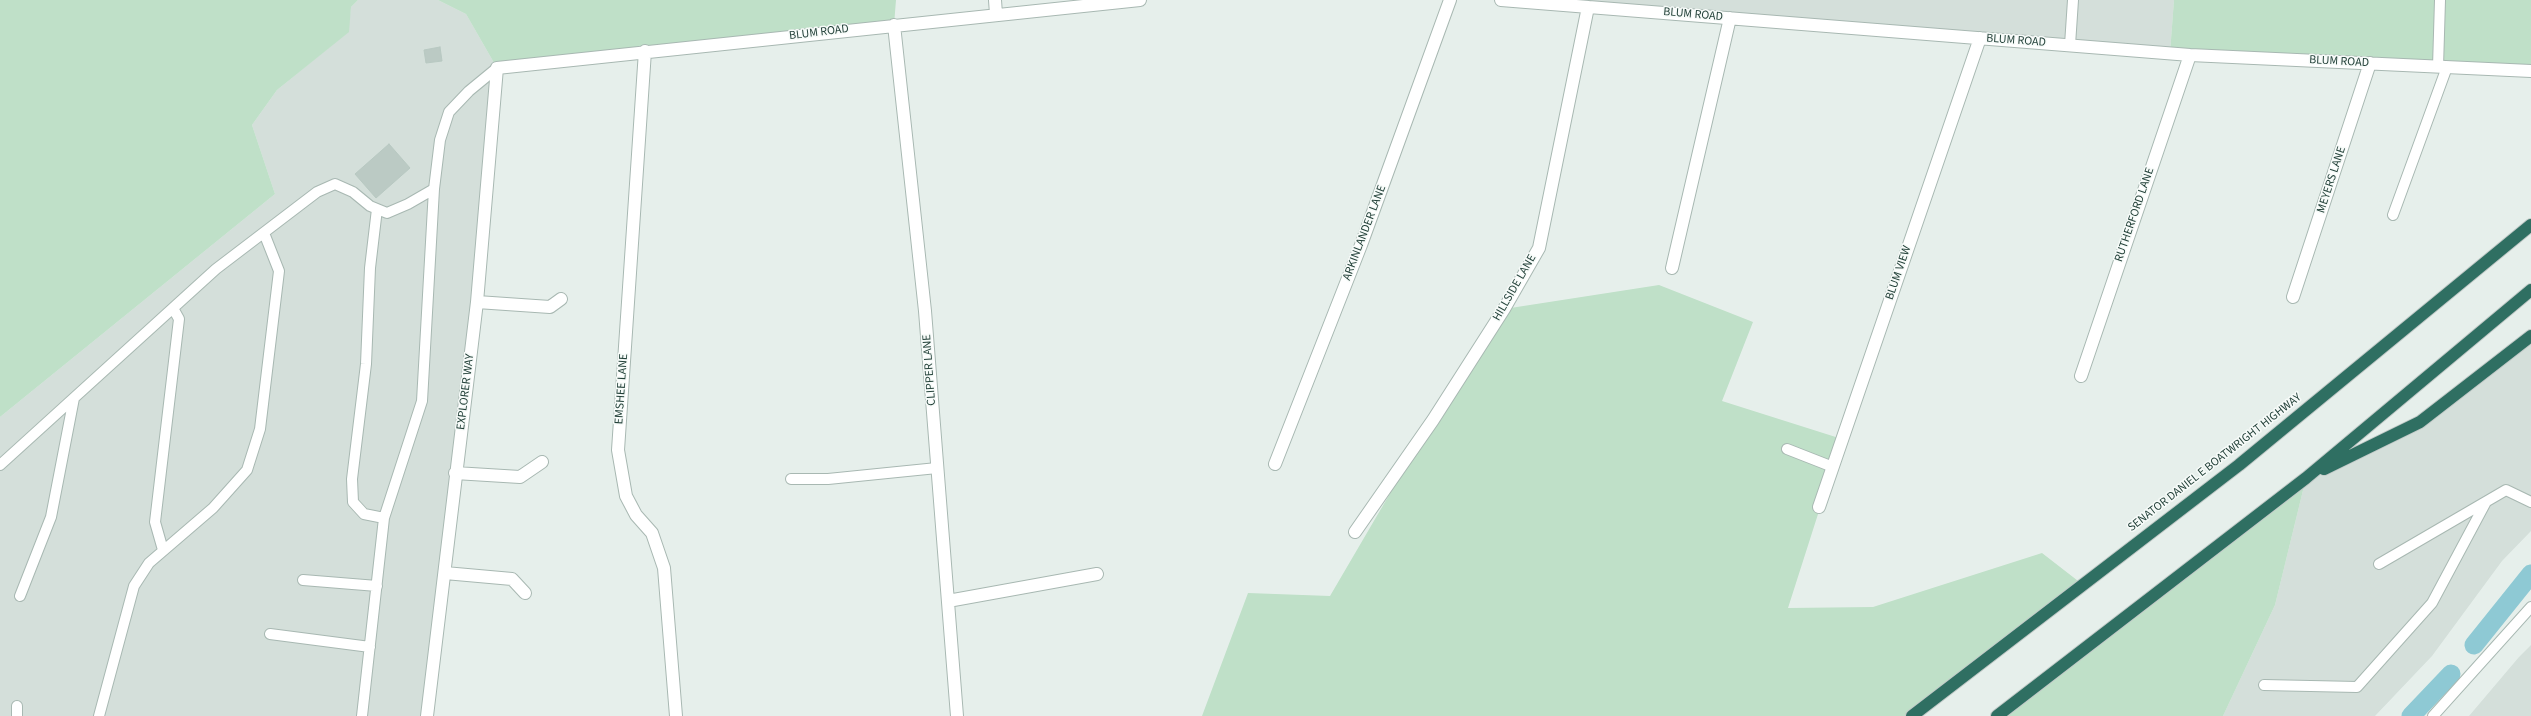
<!DOCTYPE html>
<style>
body{margin:0}
canvas{display:block;background:#e6efeb}
</style>
<canvas width="2531" height="716"></canvas>
<script>
const g = document.querySelector('canvas').getContext('2d');
g.lineJoin = 'round';
function fillPath(path, color) {
  g.fillStyle = color;
  g.fill(path, 'evenodd');
}
function poly(rows) {
  const path = new Path2D();
  for (const r of rows) {
    path.moveTo(r[0], r[1]);
    for (let i = 2; i < r.length; i += 2) path.lineTo(r[i], r[i + 1]);
  }
  return path;
}
function trace(path, color, width, dash) {
  g.strokeStyle = color;
  g.lineWidth = width;
  g.lineCap = dash ? 'butt' : 'round';
  g.setLineDash(dash || []);
  g.stroke(path);
}
function drawText(font, color, halo, rows, align = 'center') {
  g.font = font + ' "Source Sans 3",sans-serif';
  g.lineWidth = 3;
  g.setLineDash([]);
  g.textBaseline = 'middle';
  g.strokeStyle = halo;
  g.fillStyle = color;
  for (const [text, x, y, turn = 0] of rows) {
    g.save();
    g.translate(x, y);
    g.rotate((+turn || 0) * Math.PI / 180);
    g.textAlign = isNaN(turn) ? turn : align;
    if (halo) g.strokeText(text, 0, 0);
    g.fillText(text, 0, 0);
    g.restore();
  }
}
const built = poly([
 [358,0,438,0,466,14,497,68,427,716,0,716,0,417,275,194,252,125,277,90,348,32,351,7],
 [1589,0,2174,0,2170,53,1588,7],
 [2531,336,2531,531,2502,561,2432,656,2375,716,2223,716,2275,605,2306,478,2420,422],
 [2531,645,2531,716,2469,716,2519,657]
]);
const green = poly([
 [0,0,358,0,351,7,349,32,277,90,252,125,275,194,0,417],
 [438,0,896,0,894,25,497,68,466,14],
 [2174,0,2531,0,2531,70,2170,53],
 [1659,285,1753,322,1722,401,1842,439,1788,608,1873,607,2042,553,2082,584,1912,716,1202,716,1248,593,1330,596,1433,420,1504,309],
 [2306,478,2275,605,2223,716,1997,716]
]);
const canal = poly([
 [2474,645,2531,574],
 [2411,716,2451,674]
]);
const building = poly([
 [440,47,442,61,426,63,424,50,440,47],
 [389,144,410,168,376,198,355,174,389,144]
]);
const lane = poly([
 [2070,45,2073,0],
 [2438,67,2440,0],
 [377,209,370,268,366,364,352,479,353,502,364,514,384,518],
 [2393,215,2447,67],
 [1787,449,1833,467],
 [0,465,216,269,317,192,335,184,353,192,370,206,387,213,408,204,434,189],
 [791,479,828,479,937,468],
 [163,550,155,522,179,319,174,310],
 [2379,564,2506,490,2531,502],
 [303,580,377,586],
 [20,596,51,517,74,398],
 [270,634,370,647],
 [2264,685,2357,687,2432,603,2486,502],
 [17,716,17,706],
 [99,716,134,586,149,563,213,508,247,470,260,429,279,271,264,233],
 [362,716,384,518,422,401,434,189,440,140,449,112,469,91,497,68],
 [2433,716,2531,607]
]);
const street = poly([
 [995,0,996,14],
 [1501,0,2190,55,2531,71],
 [894,25,925,311,957,716],
 [645,51,618,450,626,496,636,515,652,533,664,568,676,716],
 [1672,268,1730,18],
 [2293,297,2370,63],
 [477,302,550,307,561,299],
 [2081,376,2190,55],
 [1275,464,1361,245,1450,0],
 [455,473,520,477,542,462],
 [1819,507,1980,38],
 [1355,532,1433,420,1504,309,1539,248,1588,7],
 [445,573,512,579,525,593],
 [948,601,1097,574],
 [427,716,477,302,497,68,1140,0]
]);
const highway = poly([
 [2324,469,2420,422,2531,336],
 [1912,716,2239,465,2531,225],
 [1997,716,2306,478,2531,290]
]);
const streetNames = [
 ["BLUM ROAD",1693,15,5],
 ["BLUM ROAD",819,33,-7],
 ["BLUM ROAD",2016,41,4],
 ["BLUM ROAD",2339,62,3],
 ["MEYERS LANE",2332,180,-72],
 ["RUTHERFORD LANE",2135,215,-71],
 ["ARKINLANDER LANE",1365,233,-69],
 ["BLUM VIEW",1899,273,-71],
 ["HILLSIDE LANE",1515,288,-60],
 ["CLIPPER LANE",930,370,-94],
 ["EMSHEE LANE",622,389,-86],
 ["EXPLORER WAY",466,392,-83],
 ["SENATOR DANIEL E BOATWRIGHT HIGHWAY",2215,463,-38]
];
fillPath(built, '#d4dfda');
fillPath(green, '#bfe0c8');
trace(canal, '#8ec9d4', 19);
fillPath(building, '#bbcac4');
trace(building, '#b8c9c2', 1);
trace(lane, '#a8b8b2', 12);
trace(street, '#a8b8b2', 14);
trace(highway, '#c2cac8', 14);
trace(lane, '#fff', 10);
trace(street, '#fff', 12);
trace(highway, '#2f6f62', 12);
drawText('12px', '#24423a', '#f7fbf9', streetNames);
</script>
